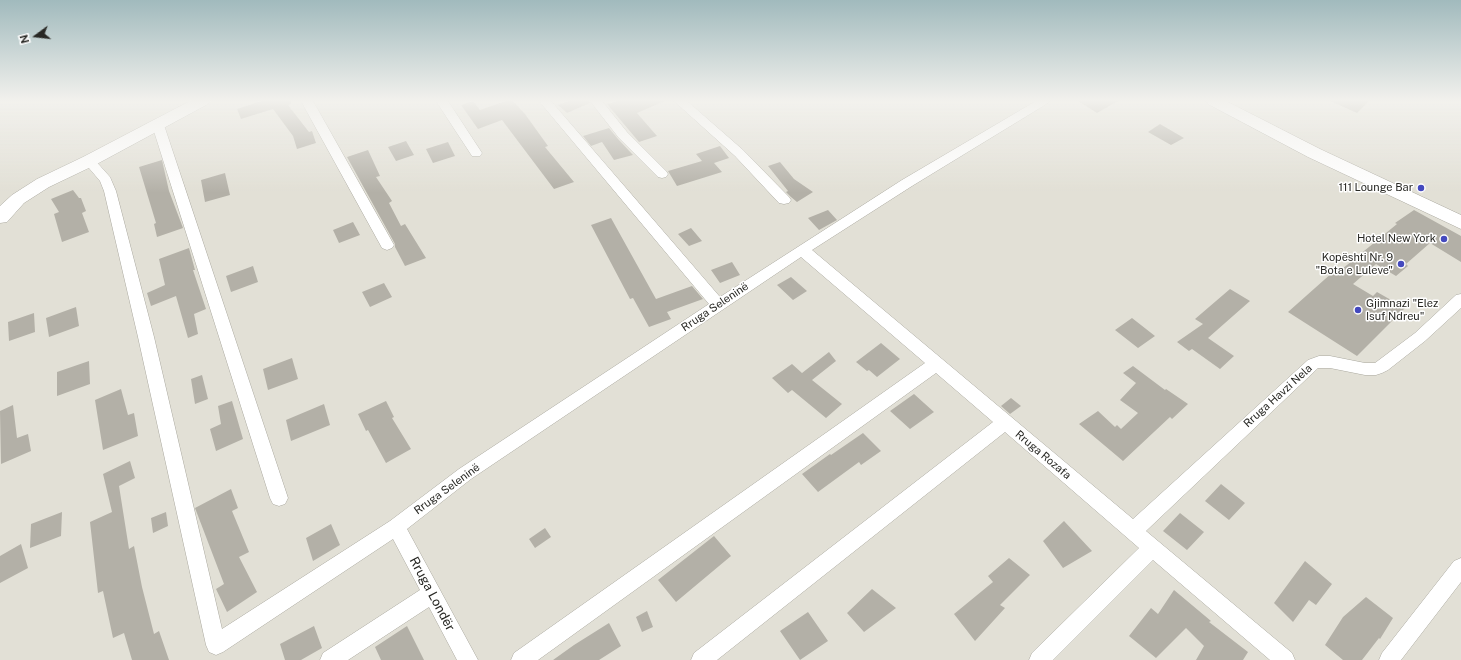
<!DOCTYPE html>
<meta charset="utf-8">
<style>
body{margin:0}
#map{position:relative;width:1461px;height:660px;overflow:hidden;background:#e2e0d6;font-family:"Public Sans",sans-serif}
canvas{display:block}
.north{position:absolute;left:16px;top:16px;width:40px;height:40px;-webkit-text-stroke:3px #fff;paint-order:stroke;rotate:255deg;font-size:11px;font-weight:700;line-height:16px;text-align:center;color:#282824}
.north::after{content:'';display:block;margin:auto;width:14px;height:18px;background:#282824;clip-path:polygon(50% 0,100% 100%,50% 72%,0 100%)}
</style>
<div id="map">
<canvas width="1461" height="660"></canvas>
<div class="north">N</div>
</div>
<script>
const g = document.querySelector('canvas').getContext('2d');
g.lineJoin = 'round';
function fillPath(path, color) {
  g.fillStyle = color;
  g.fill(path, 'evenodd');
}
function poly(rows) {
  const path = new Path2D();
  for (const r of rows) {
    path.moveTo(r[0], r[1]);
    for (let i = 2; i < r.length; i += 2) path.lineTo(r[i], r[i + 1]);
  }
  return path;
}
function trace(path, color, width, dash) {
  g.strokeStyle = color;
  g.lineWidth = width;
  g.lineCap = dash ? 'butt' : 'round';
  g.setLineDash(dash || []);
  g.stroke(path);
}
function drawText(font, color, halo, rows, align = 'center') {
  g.font = font + ' "Public Sans",sans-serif';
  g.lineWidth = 3;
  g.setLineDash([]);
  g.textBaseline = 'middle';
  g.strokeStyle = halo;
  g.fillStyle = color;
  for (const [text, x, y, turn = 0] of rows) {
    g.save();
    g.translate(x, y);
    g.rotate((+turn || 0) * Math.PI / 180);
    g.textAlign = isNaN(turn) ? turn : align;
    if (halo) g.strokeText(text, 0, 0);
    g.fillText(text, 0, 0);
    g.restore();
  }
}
const building = poly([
 [261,101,291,101,291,104,288,105,309,132,312,131,316,143,297,149,293,136,273,109,241,119,237,109],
 [473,101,480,110,505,101,513,101,525,114,548,146,545,147,574,182,554,189,502,120,478,129,461,105],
 [568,101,589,101,590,103,567,113,558,105],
 [618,101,665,101,637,113,657,136,639,142,607,104],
 [1078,101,1118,101,1097,113],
 [1330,101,1369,101,1357,113],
 [1160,124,1184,138,1171,145,1148,132],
 [609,128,618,139,633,155,614,160,602,142,591,146,583,136],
 [406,141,414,155,396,161,388,147],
 [448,142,455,156,433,163,426,149],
 [720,146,729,158,714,163,722,172,677,186,668,171,702,161,696,154],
 [368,150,380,176,376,177,392,201,389,203,401,226,405,224,426,258,405,266,395,247,395,244,347,157],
 [162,160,169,191,183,228,157,237,154,224,156,223,139,167],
 [780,162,794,179,813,192,797,202,791,197,786,192,788,191,768,166],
 [225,173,230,195,205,202,201,180],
 [73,190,79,198,81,198,86,211,82,213,89,232,62,242,54,214,59,212,51,199],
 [828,210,837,220,819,230,808,218],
 [1414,210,1461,236,1461,262,1430,243,1406,264,1408,266,1396,276,1376,264,1353,284,1373,296,1377,292,1405,308,1357,356,1288,312,1333,272,1336,274,1397,224,1395,223],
 [611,218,656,299,692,286,703,299,667,312,671,319,649,327,633,298,630,299,591,225],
 [353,222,360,235,339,243,333,230],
 [691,228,702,241,689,246,678,234],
 [189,248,195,270,193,270,206,309,194,314,198,334,188,338,176,296,151,306,147,293,165,285,159,259],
 [732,262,740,275,720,283,711,270],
 [253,266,258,282,231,292,226,276],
 [791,277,807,291,793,300,777,285],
 [384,283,392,297,370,307,362,292],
 [1230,289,1250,301,1208,338,1234,356,1220,369,1192,349,1189,351,1177,342,1203,324,1195,319],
 [76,307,79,326,49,337,46,318],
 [34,313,35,332,9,341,8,322],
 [1132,318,1155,336,1138,348,1115,330],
 [881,343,900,359,877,377,869,370,867,371,856,362],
 [829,352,836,361,812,380,842,404,826,418,792,390,788,393,772,378,792,364,802,373],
 [292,358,298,379,268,390,263,369],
 [89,361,90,384,57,396,57,372],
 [1133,366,1165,390,1166,389,1188,404,1172,419,1170,417,1123,461,1079,424,1098,411,1115,427,1117,425,1121,429,1138,413,1120,400,1136,383,1123,373],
 [202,375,208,399,195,404,191,379],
 [121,389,128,415,134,413,138,436,103,450,95,400],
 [914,394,934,412,910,429,890,411],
 [1011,398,1021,406,1010,414,1001,406],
 [232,401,243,439,216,451,210,429,221,424,218,406],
 [386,401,394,417,392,418,411,449,386,463,368,430,366,431,358,414],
 [324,404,330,425,291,441,286,420],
 [13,405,17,438,28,434,31,451,1,464,0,411],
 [863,433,881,451,861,465,859,462,818,492,802,474,830,454,831,455],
 [130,461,135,478,119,486,129,549,134,546,142,587,154,634,159,631,169,660,132,660,124,633,113,638,103,591,98,593,90,522,112,512,103,474],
 [1221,484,1245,503,1229,520,1205,501],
 [231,489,238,508,232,511,249,552,239,557,257,592,227,612,216,589,224,584,195,508],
 [62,512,61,536,30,548,31,524],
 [166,512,168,526,153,533,151,518],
 [1180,513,1204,532,1187,550,1163,531],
 [1064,521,1092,551,1063,568,1043,541],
 [331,524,340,545,313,561,306,538],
 [545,528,551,537,535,548,529,539],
 [714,536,731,556,676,602,658,580],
 [21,544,28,568,0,583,0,556],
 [1009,558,1030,575,1000,605,1005,608,975,641,954,614,993,582,988,576],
 [1305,561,1332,584,1316,605,1309,600,1293,622,1274,603],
 [872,589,896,608,864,632,847,613],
 [1174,590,1211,621,1209,622,1248,652,1243,660,1196,660,1204,646,1186,628,1156,658,1129,636,1151,608,1158,614],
 [1366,597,1393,618,1380,639,1379,638,1362,660,1343,660,1325,645,1343,617],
 [647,611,653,627,642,632,636,617],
 [808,612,828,641,800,660,780,631],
 [609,623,621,646,599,660,553,660,574,645],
 [314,626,322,648,301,660,285,660,280,644],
 [407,626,424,660,381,660,375,647]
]);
const street = poly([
 [301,101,313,101,394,245,392,248,387,250,382,248,301,101],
 [436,101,448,101,482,153,480,156,472,156,436,101],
 [539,101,551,101,720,297,902,180,1036,101,1050,101,1048,103,912,186,812,250,1133,519,1308,360,1319,356,1330,356,1365,363,1375,363,1415,333,1456,295,1461,294,1461,308,1425,341,1388,370,1382,373,1376,375,1365,375,1330,368,1318,368,1146,531,1292,653,1295,660,1270,660,1153,560,1053,660,1029,660,1032,653,1139,548,1005,432,717,660,691,660,694,653,993,422,936,373,538,660,511,660,514,653,925,363,801,257,471,479,407,529,478,660,457,660,429,607,348,660,320,660,323,653,420,590,393,539,223,652,216,655,209,652,206,645,138,337,104,191,100,181,83,161,85,158,93,158,110,177,116,191,154,337,222,629,390,521,459,469,709,304,539,101],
 [590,101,602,101,627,132,666,171,668,174,666,177,662,178,658,177,619,138,590,101],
 [674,101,687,101,743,150,789,197,791,200,789,203,784,204,779,203,735,156,674,101],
 [158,121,162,122,164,125,288,498,285,504,279,506,273,504,270,498,152,125,154,122,158,121],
 [1461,558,1461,582,1401,660,1379,660,1382,653,1454,561,1461,558]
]);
const secondary = poly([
 [190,101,210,101,208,104,95,165,49,187,24,203,7,222,0,223,0,206,12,195,37,179,83,157,190,101],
 [1206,101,1226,101,1320,149,1461,215,1461,229,1308,157,1208,104,1206,101]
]);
const markers = [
 [1421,188,4,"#4449be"],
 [1444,239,4,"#4449be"],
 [1401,264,4,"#4449be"],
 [1358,310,4,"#4449be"]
];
const poiNames = [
 ["111 Lounge Bar",1413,188],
 ["Hotel New York",1436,239],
 ["Kopështi Nr. 9",1393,258],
 ["\"Bota e Luleve\"",1393,271],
 ["Gjimnazi \"Elez",1366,304,"left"],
 ["Isuf Ndreu\"",1366,317,"left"]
];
const streetNames = [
 ["Rruga Seleninë",715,307,-34],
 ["Rruga Havzi Nela",1278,396,-42],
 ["Rruga Rozafa",1043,455,40],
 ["Rruga Seleninë",447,489,-36]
];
const nearStreetnames = [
 ["Rruga Londër",432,594,62]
];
fillPath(building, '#b3b0a7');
trace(street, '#aaa89f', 1);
trace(secondary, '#aaa89f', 1);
fillPath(street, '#fff');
fillPath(secondary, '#fff');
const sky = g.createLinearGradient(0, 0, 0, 193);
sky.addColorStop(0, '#a1babd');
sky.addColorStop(0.52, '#f2f1ed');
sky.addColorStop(1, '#f2f1ed00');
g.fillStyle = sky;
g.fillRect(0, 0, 1461, 193);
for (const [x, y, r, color] of markers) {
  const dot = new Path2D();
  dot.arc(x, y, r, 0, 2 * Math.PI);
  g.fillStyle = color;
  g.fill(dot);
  trace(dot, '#fff', 1.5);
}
drawText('11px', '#282824', '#fff', poiNames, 'right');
drawText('11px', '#282824', '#fff', streetNames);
drawText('13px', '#282824', '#fff', nearStreetnames);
</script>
